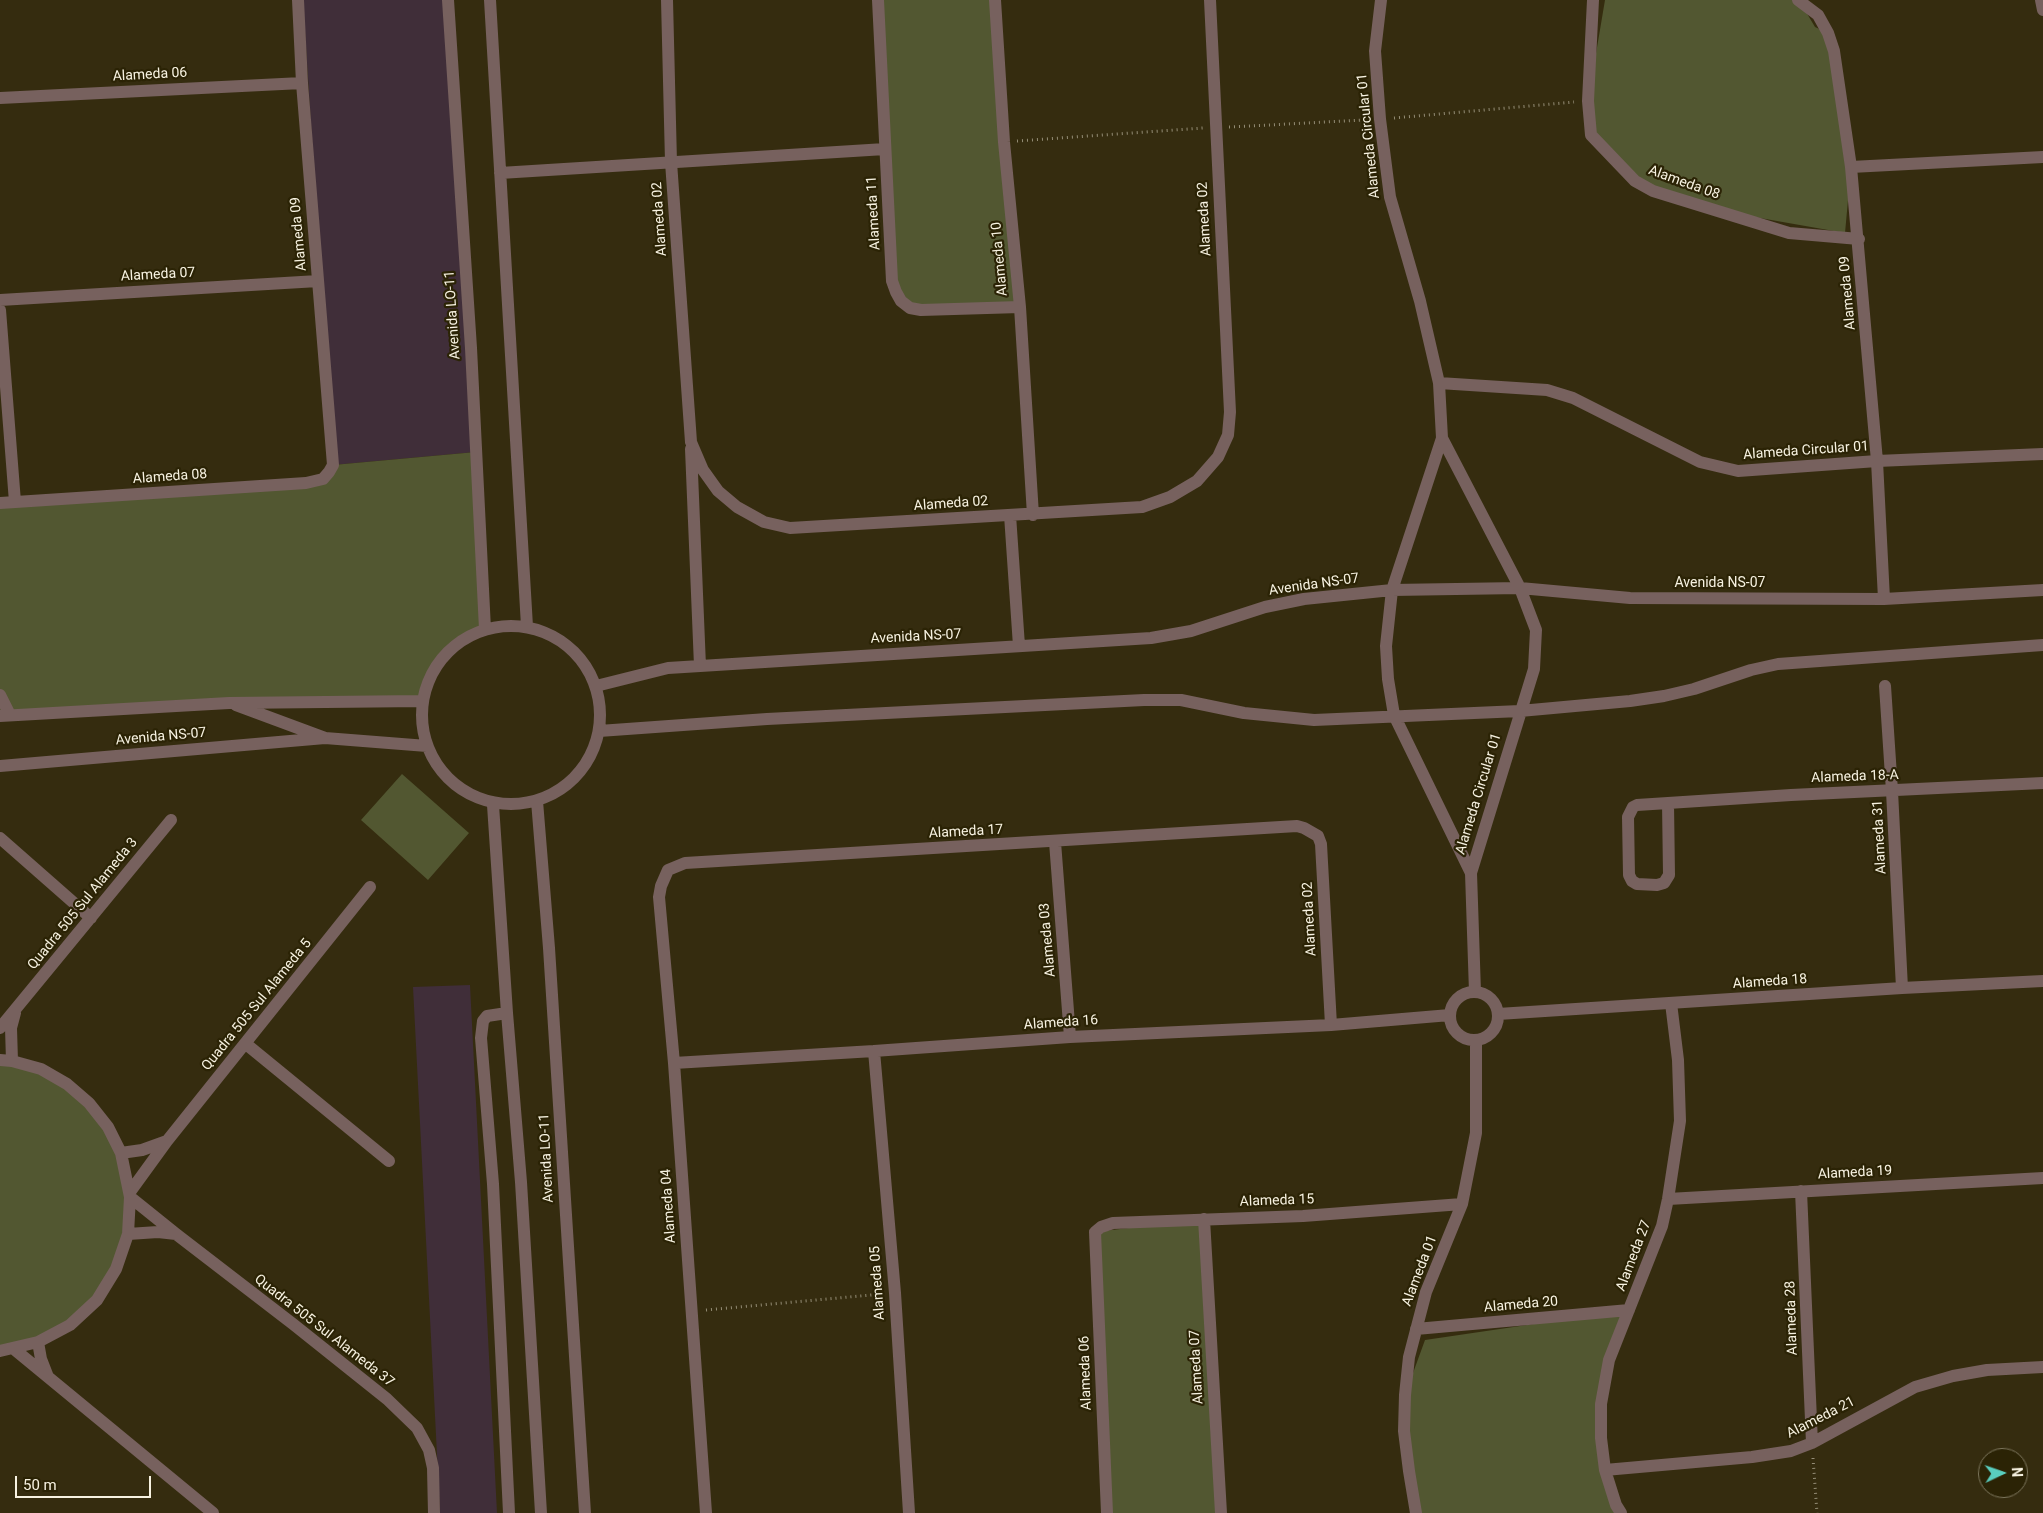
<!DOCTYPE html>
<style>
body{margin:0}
#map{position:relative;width:2043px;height:1513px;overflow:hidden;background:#352c0f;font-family:Roboto,sans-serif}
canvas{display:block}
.north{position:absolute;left:1978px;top:1448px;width:50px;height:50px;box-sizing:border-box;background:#2b2305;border:1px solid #7d765d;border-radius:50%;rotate:87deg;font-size:14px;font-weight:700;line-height:20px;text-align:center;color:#f7f2e1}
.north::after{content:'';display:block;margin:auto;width:18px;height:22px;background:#59cebf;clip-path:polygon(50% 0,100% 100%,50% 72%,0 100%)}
.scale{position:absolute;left:15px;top:1476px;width:136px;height:22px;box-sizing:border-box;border:2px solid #f7f2e1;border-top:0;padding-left:6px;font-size:15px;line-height:18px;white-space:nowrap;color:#f7f2e1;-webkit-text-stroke:4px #2b2305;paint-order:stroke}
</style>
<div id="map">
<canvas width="2043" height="1513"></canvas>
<div class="north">N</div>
<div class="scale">50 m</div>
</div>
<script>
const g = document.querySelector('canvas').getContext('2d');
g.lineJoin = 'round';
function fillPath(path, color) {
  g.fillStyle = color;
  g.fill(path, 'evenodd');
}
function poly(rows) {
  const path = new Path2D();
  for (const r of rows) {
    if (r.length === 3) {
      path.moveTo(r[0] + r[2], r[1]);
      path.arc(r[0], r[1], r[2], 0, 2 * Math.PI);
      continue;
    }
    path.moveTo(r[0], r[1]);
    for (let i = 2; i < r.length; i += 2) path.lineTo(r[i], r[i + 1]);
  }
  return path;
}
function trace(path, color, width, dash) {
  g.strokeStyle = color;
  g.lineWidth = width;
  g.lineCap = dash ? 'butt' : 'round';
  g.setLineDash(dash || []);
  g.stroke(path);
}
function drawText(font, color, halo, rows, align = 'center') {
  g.font = font + ' Roboto,sans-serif';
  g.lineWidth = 4.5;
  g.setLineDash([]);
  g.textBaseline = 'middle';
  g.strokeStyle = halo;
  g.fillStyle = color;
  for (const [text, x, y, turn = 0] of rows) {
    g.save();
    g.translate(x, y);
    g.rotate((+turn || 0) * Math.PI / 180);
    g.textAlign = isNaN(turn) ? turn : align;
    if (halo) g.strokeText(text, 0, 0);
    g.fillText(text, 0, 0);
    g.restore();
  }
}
const commercial = poly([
 [303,0,451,0,476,452,333,465],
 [470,985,497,1513,440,1513,413,987]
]);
const green = poly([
 [878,0,992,0,1020,307,921,310,896,292],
 [1605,0,1799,0,1815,27,1828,33,1851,167,1845,233,1709,209,1635,181,1591,135,1588,101],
 [476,452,485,629,434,669,422,701,0,716,0,503,323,479,333,465],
 [402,774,469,833,428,880,361,820],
 [0,1060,41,1069,89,1103,121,1153,130,1192,116,1269,70,1325,0,1350],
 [1204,1219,1221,1513,1107,1513,1095,1232],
 [1629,1310,1605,1382,1601,1438,1621,1513,1416,1513,1405,1395,1425,1340]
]);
const path = poly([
 [1394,118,1574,102],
 [1229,127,1365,120],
 [1017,141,1203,128],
 [706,1310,882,1294],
 [1813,1458,1817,1513]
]);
const minor = poly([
 [448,0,471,348,485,629],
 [490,0,527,626],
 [667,0,671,162,691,442,703,470,718,491,737,507,764,522,790,528,1142,507,1170,497,1197,481,1218,457,1228,435,1230,412,1210,0],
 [878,0,892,281,896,292,901,301,910,308,921,310,1020,307],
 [995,0,1004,142,1020,307,1033,515],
 [1381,0,1375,51,1380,119,1390,197,1420,301,1439,383,1442,438,1392,590,1386,646,1388,679,1394,715,1471,873],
 [1593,0,1588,101,1591,135,1635,181,1653,191,1789,233,1859,239],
 [1798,0,1818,15,1828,33,1834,51,1851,167,1877,461,1884,599],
 [2041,0,2043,10],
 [0,98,302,83],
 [1851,167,2043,157],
 [500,173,885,149],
 [0,300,318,281],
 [0,310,15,502],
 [1439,383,1547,390,1573,398,1700,462,1738,471,1877,461,2043,454],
 [1442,438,1520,588,1536,630,1534,669,1471,873,1475,992],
 [691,449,700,666],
 [0,503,306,483,323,479,329,472,333,465,302,83,298,0],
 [1010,515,1019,646],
 [511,715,89],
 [596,686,668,668,1151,638,1191,631,1265,607,1304,599,1392,590,1520,588,1630,598,1884,599,2043,590],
 [1885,686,1892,791,1902,988],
 [0,695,10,715],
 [236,705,325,738,427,746],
 [0,716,229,703,422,701],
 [599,731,767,719,1144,700,1181,700,1244,713,1314,720,1520,711,1630,701,1664,696,1694,689,1751,670,1778,664,2043,645],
 [0,766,325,738],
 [537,801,549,948,585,1513],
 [1668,803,1669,875,1664,883,1657,885,1637,884,1632,881,1629,875,1628,817,1633,807,1637,805,1668,803,1791,795,2043,783],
 [493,805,507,1013,521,1182,541,1513],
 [0,838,91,918],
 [1055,842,1070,1037],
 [1474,1016,24],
 [507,1013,487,1016,483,1021,481,1038,493,1184,509,1513],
 [1498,1014,1902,988,2043,981],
 [0,1028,171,820],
 [246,1044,389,1161],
 [874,1051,895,1293,909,1513],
 [0,1060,12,1061,41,1069,67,1084,89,1103,108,1127,121,1153,130,1197,128,1234,116,1269,97,1300,70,1325,38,1342,0,1351],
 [12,1061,11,1028,15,1013],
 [674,1063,874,1051,1070,1037,1331,1025,1450,1015],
 [121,1153,142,1150,167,1141],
 [1801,1191,1812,1443],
 [130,1192,167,1141,370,887],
 [130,1197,176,1234,293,1324,387,1399,417,1428,429,1450,433,1468,434,1513],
 [1668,1199,2043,1178],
 [1204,1219,1221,1513],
 [128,1234,158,1232,176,1234],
 [1416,1329,1629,1310],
 [38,1342,41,1359,48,1377],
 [14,1349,213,1513],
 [1605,1470,1752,1457,1791,1451,1812,1443,1915,1387,1953,1376,1987,1370,2043,1367],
 [706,1513,674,1063,659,897,661,886,668,870,685,863,1297,826,1304,828,1318,836,1321,844,1331,1025],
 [1107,1513,1095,1232,1101,1227,1113,1223,1303,1216,1462,1204],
 [1416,1513,1409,1471,1404,1431,1405,1395,1409,1357,1426,1292,1462,1204,1476,1133,1476,1040],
 [1621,1513,1616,1505,1605,1470,1601,1438,1601,1404,1609,1360,1662,1226,1668,1199,1680,1121,1678,1060,1671,1003]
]);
const streetNames = [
 ["Alameda 06",150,75,-3],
 ["Alameda Circular 01",1369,136,-96],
 ["Alameda 08",1684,183,20],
 ["Alameda 11",874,213,-93],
 ["Alameda 02",660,219,-94],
 ["Alameda 02",1205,219,-93],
 ["Alameda 09",299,234,-95],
 ["Alameda 10",1000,259,-95],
 ["Alameda 07",158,275,-3],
 ["Alameda 09",1848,293,-95],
 ["Avenida LO-11",453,315,-94],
 ["Alameda Circular 01",1806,451,-4],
 ["Alameda 08",170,477,-4],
 ["Alameda 02",951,504,-4],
 ["Avenida NS-07",1720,583],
 ["Avenida NS-07",1314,585,-8],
 ["Avenida NS-07",916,637,-3],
 ["Avenida NS-07",161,737,-5],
 ["Alameda 18-A",1855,777,-2],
 ["Alameda Circular 01",1479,794,-73],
 ["Alameda 17",966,832,-3],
 ["Alameda 31",1880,837,-93],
 ["Quadra 505 Sul Alameda 3",83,904,-51],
 ["Alameda 02",1310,919,-93],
 ["Alameda 03",1048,940,-95],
 ["Alameda 18",1770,982,-4],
 ["Quadra 505 Sul Alameda 5",257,1005,-51],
 ["Alameda 16",1061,1023,-4],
 ["Avenida LO-11",547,1158,-93],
 ["Alameda 19",1855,1173,-3],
 ["Alameda 15",1277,1201,-2],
 ["Alameda 04",669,1206,-94],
 ["Alameda 27",1634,1256,-69],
 ["Alameda 01",1420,1271,-69],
 ["Alameda 05",878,1283,-94],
 ["Alameda 20",1521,1305,-5],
 ["Alameda 28",1792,1318,-92],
 ["Quadra 505 Sul Alameda 37",324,1331,38],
 ["Alameda 07",1197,1367,-93],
 ["Alameda 06",1086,1373,-92],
 ["Alameda 21",1821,1418,-27]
];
fillPath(commercial, '#402e39');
fillPath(green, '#525731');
trace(path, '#948d76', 3, [1, 4]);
trace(minor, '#77615e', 12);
drawText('14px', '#f7f2e1', '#2b2305', streetNames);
</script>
